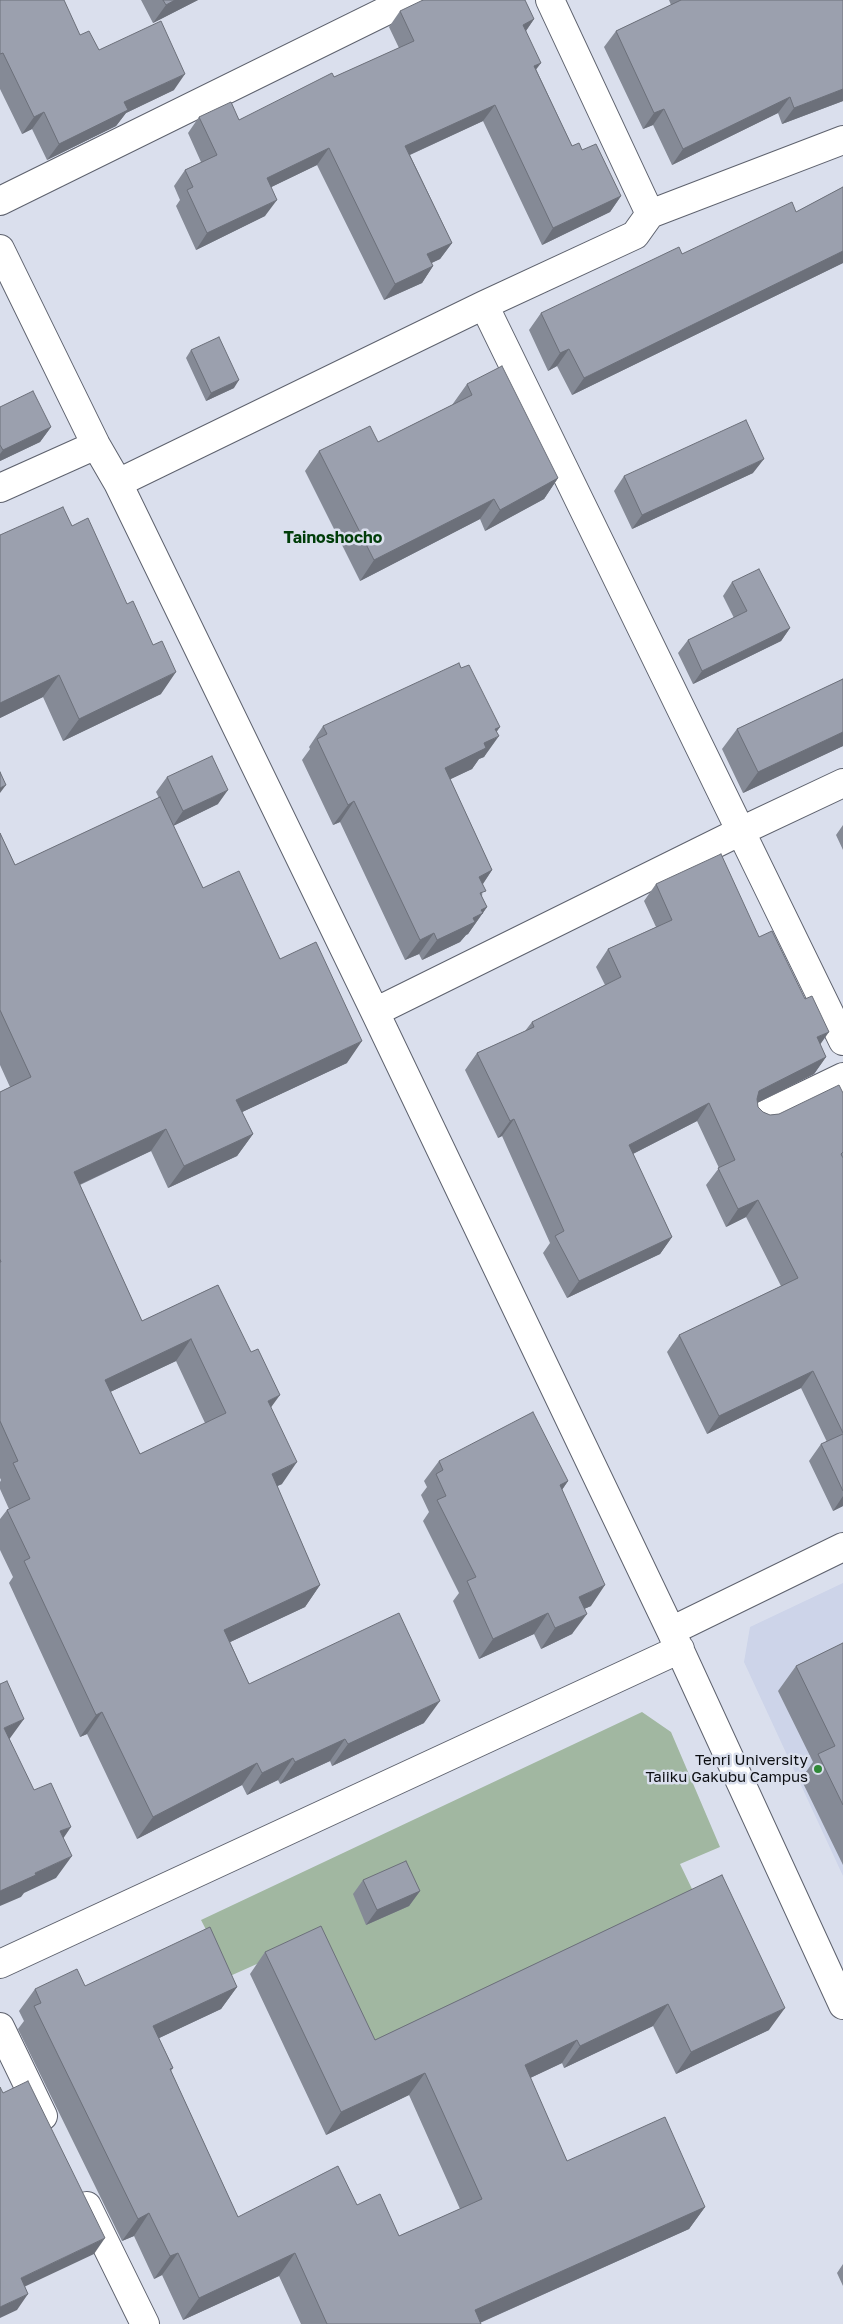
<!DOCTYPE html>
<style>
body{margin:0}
canvas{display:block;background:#dadfed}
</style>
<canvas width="843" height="2324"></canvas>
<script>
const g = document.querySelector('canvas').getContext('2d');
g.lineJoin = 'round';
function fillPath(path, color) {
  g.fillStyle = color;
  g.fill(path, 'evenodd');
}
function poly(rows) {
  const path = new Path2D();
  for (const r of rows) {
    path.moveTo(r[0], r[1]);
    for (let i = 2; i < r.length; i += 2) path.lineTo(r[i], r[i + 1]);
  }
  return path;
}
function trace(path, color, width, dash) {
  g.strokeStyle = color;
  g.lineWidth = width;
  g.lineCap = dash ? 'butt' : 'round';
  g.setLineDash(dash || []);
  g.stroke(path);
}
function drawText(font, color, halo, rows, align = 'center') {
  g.font = font + ' "Golos Text",sans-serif';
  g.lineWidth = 5;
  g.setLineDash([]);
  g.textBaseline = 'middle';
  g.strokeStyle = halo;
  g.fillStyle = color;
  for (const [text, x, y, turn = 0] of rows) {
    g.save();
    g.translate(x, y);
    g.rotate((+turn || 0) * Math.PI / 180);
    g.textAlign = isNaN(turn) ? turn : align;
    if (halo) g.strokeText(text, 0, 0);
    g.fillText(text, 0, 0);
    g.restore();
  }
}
const built = poly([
 [843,1583,843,1876,744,1662,750,1627]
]);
const green = poly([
 [642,1712,671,1732,720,1847,680,1864,694,1893,358,2053,306,1942,230,1976,201,1920]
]);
const minor = poly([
 [550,0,650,214],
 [0,201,408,0],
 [0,249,96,445,118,483,375,1012,671,1631,843,2005],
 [484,305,843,1041],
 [118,483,484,305,635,235,650,214,843,140],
 [0,488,96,445],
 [375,1012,739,832,843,783],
 [760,1117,843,1077],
 [671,1631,843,1547],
 [0,1964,680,1649],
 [0,2027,43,2116],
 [87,2206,145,2324]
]);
const wall = poly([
 [0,0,80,35,99,50,174,90,126,113,116,126,47,160,32,129,22,134,0,89],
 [141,0,198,0,153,23],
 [669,0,843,0,843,101,782,124,778,113,672,165,653,125,643,129,604,47,616,31,671,5],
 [400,11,534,19,526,31,536,69,572,146,582,150,621,196,610,212,542,245,483,121,410,155,452,243,440,259,431,263,433,266,422,283,384,300,317,165,271,187,265,216,196,250,176,206,180,200,174,186,185,170,201,162,188,133,199,117,239,120,399,48,389,27],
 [843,187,843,263,572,395,557,366,548,371,529,330,541,313,682,254,796,212],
 [191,350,234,388,206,401,186,358],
 [467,384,558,478,544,499,485,531,480,519,360,581,305,471,319,451,378,442,452,405],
 [0,407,51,427,40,442,0,461],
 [753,473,632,529,614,491,624,476],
 [72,526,161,694,63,741,43,697,0,718,0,535],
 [732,582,790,628,781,641,693,684,678,653,688,640,734,618,723,596],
 [843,679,843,746,743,793,722,749,737,729],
 [323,726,497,732,484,757,479,759,472,769,450,779,492,870,483,884,482,897,487,907,468,934,466,935,460,942,422,960,419,954,405,960,340,822,333,825,302,760,310,749,309,747],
 [167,777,218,804,173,826,203,888,280,959,347,1063,242,1112,253,1134,237,1156,168,1188,151,1151,80,1185,142,1321,218,1285,271,1408,282,1484,277,1486,320,1585,305,1607,230,1642,249,1684,424,1723,332,1766,330,1761,280,1784,278,1780,247,1795,242,1785,137,1839,87,1734,80,1737,9,1583,13,1577,0,1550,0,1519,7,1510,9,1509,0,1489,0,1482,1,1480,0,1478,0,1092,10,1087,0,1065,0,833,15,865,159,798,156,792],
 [176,1361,205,1423,140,1454,110,1392],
 [843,825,843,850,836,835],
 [656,884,759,937,820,1044,826,1057,814,1074,757,1103,758,1107,763,1112,770,1115,779,1114,843,1093,843,1506,833,1511,809,1461,821,1444,827,1442,801,1388,707,1434,667,1352,679,1335,781,1286,746,1217,726,1227,706,1185,719,1168,697,1121,633,1154,672,1237,660,1254,567,1298,543,1253,550,1243,502,1136,498,1138,465,1070,477,1053,525,1031,532,1022,605,985,596,967,608,949,656,927,644,901],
 [439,1461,568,1481,562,1490,591,1606,584,1609,572,1634,541,1649,534,1634,479,1659,453,1601,459,1593,423,1521,429,1512,421,1495,427,1487,424,1481],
 [843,1643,843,1865,801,1779,813,1762,778,1691,796,1666],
 [722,1875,769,2030,676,2074,653,2026,564,2068,562,2063,530,2078,567,2161,705,2207,689,2229,480,2323,481,2324,301,2324,279,2276,183,2320,162,2275,154,2279,134,2236,122,2241,18,2029,24,2021,19,2011,35,1989,85,1986,237,1987,221,2009,159,2038,173,2068,171,2071,238,2217,357,2205,399,2236,460,2209,409,2095,326,2135,250,1974,265,1952,375,2040],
 [363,1880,420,1891,409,1906,366,1925,353,1894],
 [843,2264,843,2286,837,2273]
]);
const shadedWall = poly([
 [175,0,198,0,153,23,166,5],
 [534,19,523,35,523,25],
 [541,63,529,79,534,66],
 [185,74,174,90,126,113,116,126,47,160,59,144,124,102],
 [843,89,843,101,782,124,794,108],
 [790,97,778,113,672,165,683,149],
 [495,105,483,121,394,162,405,146],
 [664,109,653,125,643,129,654,113],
 [44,112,32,129,22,134,34,117],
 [329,148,317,165,255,195,267,178],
 [621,196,610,212,542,245,553,228],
 [277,200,265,216,196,250,207,233],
 [452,243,440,259,415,271,427,254],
 [843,251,843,263,572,395,584,378],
 [433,266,422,283,384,300,395,284],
 [569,349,557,366,548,371,560,353],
 [239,380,234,388,206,401,211,393],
 [51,427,40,442,0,461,0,454,3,450],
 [764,459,753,473,632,529,642,515],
 [558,478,544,499,485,531,500,510],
 [494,499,480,519,360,581,374,560],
 [790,628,781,641,693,684,702,671],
 [176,672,161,694,63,741,79,719],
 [59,675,43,697,0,718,0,703],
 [500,727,491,740,499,736,484,757,479,759,472,769,430,789,445,768,484,743,495,729],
 [843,732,843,746,743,793,758,772],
 [6,785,0,793,0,788],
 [228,790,218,804,173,826,183,811],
 [354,801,340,822,333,825,348,805],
 [492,870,478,891,479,877],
 [487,907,468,934,466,935,460,942,422,960,437,940,473,918,481,910],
 [434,933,419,954,405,960,420,940],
 [829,1032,817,1049,817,1037],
 [362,1041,347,1063,221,1122,236,1100],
 [826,1057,814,1074,747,1108,759,1091],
 [709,1103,697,1121,617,1162,629,1145],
 [514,1119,502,1136,498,1138,510,1121],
 [166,1129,151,1151,59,1194,74,1172],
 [253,1134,237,1156,168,1188,184,1166],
 [758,1200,746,1217,726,1227,738,1209],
 [672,1237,660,1254,567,1298,579,1281],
 [191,1339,176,1361,89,1402,105,1380],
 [813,1371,801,1388,707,1434,719,1416],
 [280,1395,264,1417,268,1401],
 [297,1462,282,1484,256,1496,272,1474],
 [568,1481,554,1501,560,1485],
 [843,1496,843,1506,833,1511],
 [320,1585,305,1607,209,1652,224,1630],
 [605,1585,591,1606,565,1617,579,1597],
 [548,1613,534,1634,479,1659,493,1639],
 [587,1614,572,1634,541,1649,555,1628],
 [440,1701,424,1723,332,1766,348,1744],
 [102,1712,87,1734,80,1737,96,1715],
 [24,1719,8,1741,4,1728],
 [345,1739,330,1761,280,1784,295,1762],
 [293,1758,278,1780,247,1795,262,1773],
 [257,1763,242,1785,137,1839,153,1817],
 [71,1827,56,1849,60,1831],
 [72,1856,56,1878,24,1893,21,1897,0,1906,0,1891,35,1873],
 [420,1891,409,1906,366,1925,377,1910],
 [237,1987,221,2009,138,2048,153,2026],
 [668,2004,653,2026,564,2068,580,2046],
 [785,2008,769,2030,676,2074,691,2052],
 [577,2040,562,2063,509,2088,525,2065],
 [425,2073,409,2095,326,2135,341,2112],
 [705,2207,689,2229,477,2324,475,2310],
 [149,2213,134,2236,122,2241,138,2219],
 [105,2238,94,2254,9,2294,21,2278],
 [178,2253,162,2275,154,2279,170,2256],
 [295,2253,279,2276,183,2320,199,2298],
 [28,2294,17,2310,0,2318,0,2307]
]);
const building = poly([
 [0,0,64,0,80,35,89,31,99,50,161,21,185,74,124,102,128,110,59,144,44,112,34,117,3,53,0,54,0,0],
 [163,0,175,0,166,5,163,0],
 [423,0,525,0,534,19,523,25,541,63,534,66,572,146,579,143,582,150,596,144,621,196,553,228,495,105,405,146,452,243,427,254,433,266,395,284,329,148,267,178,277,200,207,233,187,190,193,187,185,170,217,155,199,117,231,102,239,120,332,73,334,77,414,41,400,11,423,0],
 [681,0,843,0,843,89,794,108,790,97,683,149,664,109,654,113,616,31,681,0],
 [843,187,843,251,584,378,569,349,560,353,541,313,679,247,682,254,792,202,796,212,843,187],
 [219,337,239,380,211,393,191,350,219,337],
 [502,366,558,478,500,510,494,499,374,560,319,451,370,426,378,442,472,395,467,384,502,366],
 [33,391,51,427,3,450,0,445,0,407,33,391],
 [746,420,764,459,642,515,624,476,746,420],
 [63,507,72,526,88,518,127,604,133,601,153,645,162,641,176,672,79,719,59,675,0,703,0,535,63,507],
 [759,569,790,628,702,671,688,640,747,611,732,582,759,569],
 [459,663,461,668,469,665,500,727,495,729,499,736,484,743,486,748,445,768,492,870,479,877,486,891,480,893,487,907,481,910,483,913,473,918,475,922,437,940,434,933,420,940,354,801,348,805,317,739,327,734,323,726,459,663],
 [843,679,843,732,758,772,737,729,843,679],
 [212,756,228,790,183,811,167,777,212,756],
 [0,772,6,785,0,788,0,772],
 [160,797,203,888,239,871,280,959,316,942,362,1041,236,1100,253,1134,184,1166,166,1129,74,1172,142,1321,218,1285,251,1352,258,1349,280,1395,268,1401,297,1462,272,1474,320,1585,224,1630,249,1684,399,1613,440,1701,348,1744,345,1739,295,1762,293,1758,262,1773,257,1763,153,1817,102,1712,96,1715,24,1561,30,1558,7,1510,30,1499,13,1463,18,1461,0,1421,0,1262,1,1262,0,1259,0,1092,31,1077,0,1010,0,833,15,865,160,797],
 [191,1339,226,1413,140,1454,105,1380,191,1339],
 [721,854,759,937,772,931,805,999,812,996,829,1032,817,1037,826,1057,759,1091,757,1099,758,1107,763,1112,770,1115,779,1114,839,1085,843,1093,843,1152,841,1154,843,1158,843,1433,813,1371,719,1416,679,1335,798,1278,758,1200,738,1209,718,1168,735,1160,709,1103,629,1145,672,1237,579,1281,555,1236,564,1231,514,1119,510,1121,477,1053,534,1027,532,1022,621,977,608,949,672,920,656,884,721,854],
 [533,1412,568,1481,560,1485,605,1585,579,1597,587,1614,555,1628,548,1613,493,1639,467,1581,476,1577,437,1500,446,1496,436,1474,443,1470,439,1461,533,1412],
 [843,1434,843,1491,821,1444,843,1434],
 [843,1643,843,1805,818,1754,835,1746,796,1666,843,1643],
 [7,1681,24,1719,4,1728,34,1790,51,1783,71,1827,60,1831,72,1856,35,1873,36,1875,0,1891,0,1684,7,1681],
 [406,1861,420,1891,377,1910,363,1880,406,1861],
 [722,1875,785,2008,691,2052,668,2004,580,2046,577,2040,525,2065,567,2161,665,2117,705,2207,475,2310,481,2324,327,2324,295,2253,199,2298,178,2253,170,2256,149,2213,138,2219,34,2006,41,2003,35,1989,77,1969,85,1986,210,1927,237,1987,153,2026,173,2068,170,2069,238,2217,338,2166,357,2205,380,2194,399,2236,482,2199,425,2073,341,2112,265,1952,321,1926,375,2040,722,1875],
 [28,2081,105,2238,21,2278,28,2294,0,2307,0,2087,3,2093,28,2081]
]);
const markers = [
 [818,1769,5,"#308938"]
];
const poiNames = [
 ["Tenri University",808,1760],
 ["Taiiku Gakubu Campus",808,1777]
];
const neighbourhoodNames = [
 ["Tainoshocho",333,538]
];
fillPath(built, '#cdd4e9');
fillPath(green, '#a1b7a1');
trace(minor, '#5e626e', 30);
trace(minor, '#fff', 28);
fillPath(wall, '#858a96');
fillPath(shadedWall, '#6c707a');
fillPath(building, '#9ba0ae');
trace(building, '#6c707a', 1);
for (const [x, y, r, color] of markers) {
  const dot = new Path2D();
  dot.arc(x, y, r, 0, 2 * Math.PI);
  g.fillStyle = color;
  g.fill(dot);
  trace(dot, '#dadfed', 2);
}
drawText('15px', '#0b0d11', '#dadfed', poiNames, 'right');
drawText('bold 16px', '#003d09', '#dadfed', neighbourhoodNames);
</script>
